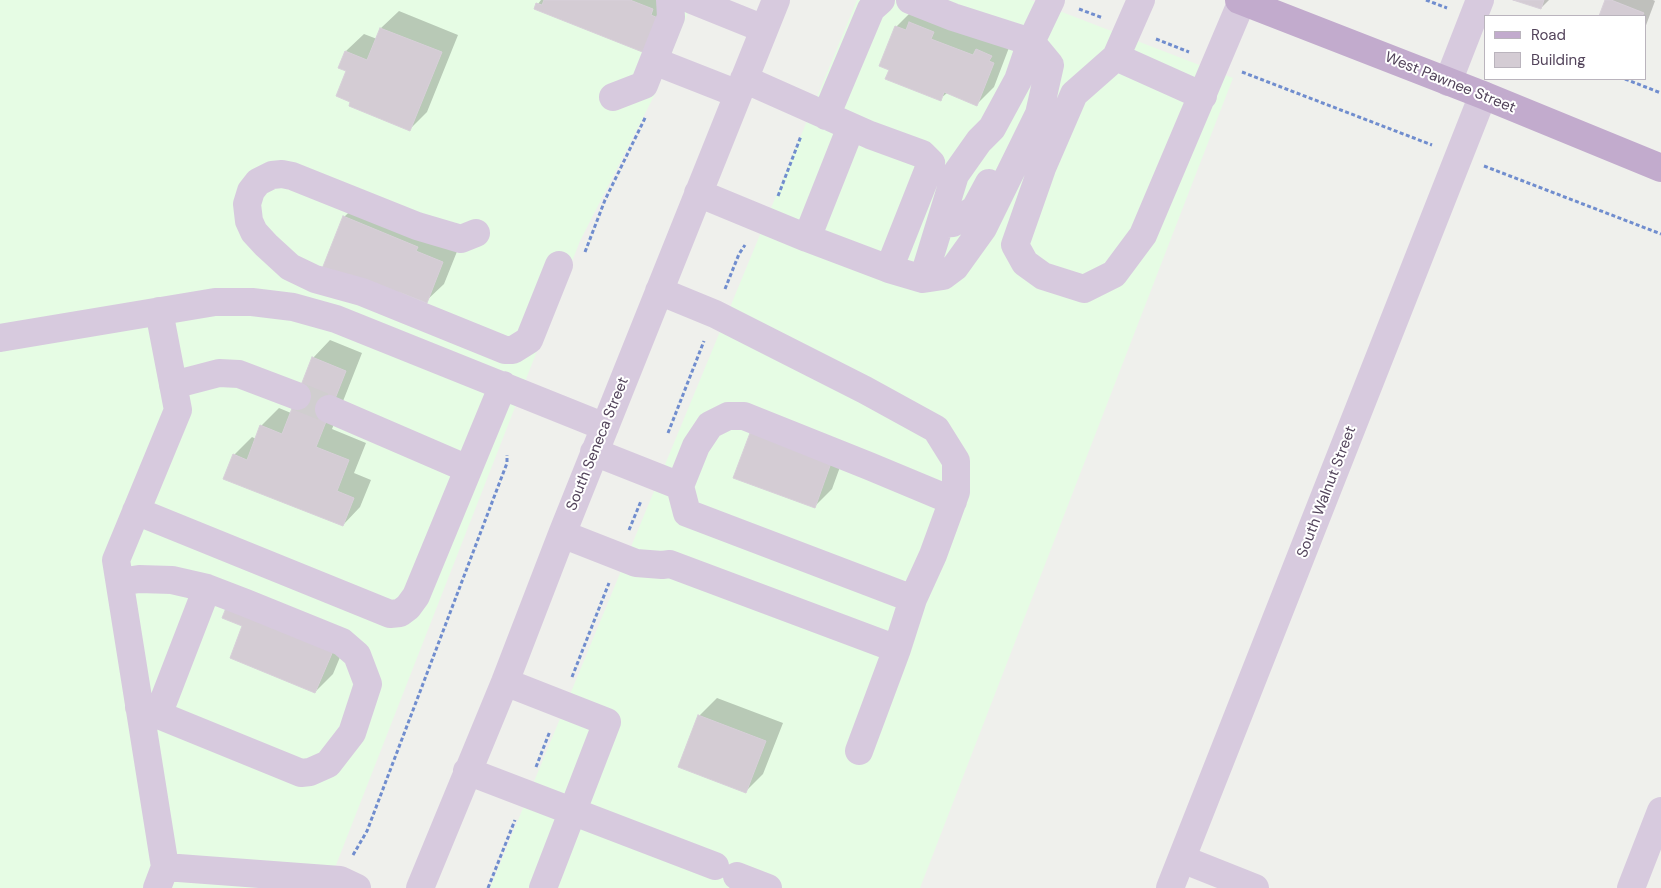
<!DOCTYPE html>
<style>
body{margin:0}
#map{position:relative;width:1661px;height:888px;overflow:hidden;background:#eff0ec;font-family:"DM Sans",sans-serif}
canvas{display:block}
.legend{position:absolute;left:1484px;top:15px;width:162px;height:65px;box-sizing:border-box;background:#fff;border:1px solid #bab4bd;margin:0;padding:6px 9px;list-style:none;font-size:15px;color:#53445b}
.legend li{display:flex;align-items:center;gap:10px;height:25px}
.legend b{width:25px;border:1px solid #bab4bd}
</style>
<div id="map">
<canvas width="1661" height="888"></canvas>
<ul class="legend">
<li><b style="height:6px;background:#c2abcd"></b>Road</li>
<li><b style="height:14px;background:#d4ccd4"></b>Building</li>
</ul>
</div>
<script>
const g = document.querySelector('canvas').getContext('2d');
g.lineJoin = 'round';
function fillPath(path, color) {
  g.fillStyle = color;
  g.fill(path, 'evenodd');
}
function poly(rows) {
  const path = new Path2D();
  for (const r of rows) {
    path.moveTo(r[0], r[1]);
    for (let i = 2; i < r.length; i += 2) path.lineTo(r[i], r[i + 1]);
  }
  return path;
}
function trace(path, color, width, dash) {
  g.strokeStyle = color;
  g.lineWidth = width;
  g.lineCap = dash ? 'butt' : 'round';
  g.setLineDash(dash || []);
  g.stroke(path);
}
function drawText(font, color, halo, rows, align = 'center') {
  g.font = font + ' "DM Sans",sans-serif';
  g.lineWidth = 4;
  g.setLineDash([]);
  g.textBaseline = 'middle';
  g.strokeStyle = halo;
  g.fillStyle = color;
  for (const [text, x, y, turn = 0] of rows) {
    g.save();
    g.translate(x, y);
    g.rotate((+turn || 0) * Math.PI / 180);
    g.textAlign = isNaN(turn) ? turn : align;
    if (halo) g.strokeText(text, 0, 0);
    g.fillText(text, 0, 0);
    g.restore();
  }
}
const commercial = poly([
 [0,0,693,0,656,92,580,241,327,888,0,888],
 [857,0,1031,0,1233,78,920,888,490,888]
]);
const shadow = poly([
 [541,0,674,0,644,51,538,4],
 [1517,0,1549,0,1541,8],
 [1606,0,1653,0,1655,1,1645,28,1645,16,1600,16],
 [914,9,1010,45,994,87,977,104,947,93,940,99,891,69,881,65,897,26],
 [399,11,458,35,427,112,410,129,352,101,347,70,340,67,346,51,364,34,377,39,381,28],
 [362,200,460,244,444,284,426,301,402,292,396,297,344,217],
 [330,340,362,353,332,429,366,443,354,473,371,480,360,507,343,525,234,455,252,437,256,439,261,426,279,408,291,413,313,358],
 [751,433,848,445,832,489,815,506],
 [350,633,333,674,315,692,231,657],
 [717,698,783,723,763,774,746,791,699,716]
]);
const building = poly([
 [544,0,630,0,653,9,651,15,658,18,645,53,534,9,536,3,542,5,544,0],
 [1513,0,1544,0,1541,9,1513,0],
 [1605,0,1611,0,1644,13,1642,16,1599,16,1605,0],
 [909,22,934,32,931,39,973,55,976,49,992,56,989,61,994,63,977,106,944,92,941,101,885,79,889,70,879,66,895,26,906,30,909,22],
 [380,28,442,52,410,131,349,106,350,102,336,96,346,71,338,68,345,51,367,60,380,28],
 [343,216,418,247,416,251,443,262,427,303,399,292,397,299,322,269,343,216],
 [312,357,346,371,316,447,349,460,337,491,354,498,343,526,223,479,233,454,247,460,260,425,282,434,312,357],
 [750,433,831,463,815,508,733,478,750,433],
 [226,608,333,651,315,693,230,658,242,626,222,618,226,608],
 [698,715,766,741,746,793,678,767,698,715]
]);
const minorTunnel = poly([
 [297,396,329,409]
]);
const path = poly([
 [1426,0,1447,8],
 [1079,9,1103,18],
 [1156,39,1189,52],
 [1242,72,1432,145],
 [1625,79,1661,93],
 [1484,166,1661,234],
 [778,196,801,136],
 [585,252,605,200,646,116],
 [725,289,739,254,745,245],
 [668,433,704,341],
 [629,530,641,501],
 [572,677,609,583],
 [536,767,550,731],
 [353,855,367,831,507,463,507,455],
 [488,888,515,820]
]);
const minor = poly([
 [692,0,764,29],
 [1141,0,1116,57,1074,94,1042,168,1015,245,1025,263,1043,276,1084,289,1114,274,1143,235,1242,1],
 [1116,57,1203,96],
 [654,61,738,94],
 [744,79,870,135,922,154,931,163,889,269,807,238],
 [1448,82,1480,0],
 [613,97,644,85,671,17,670,0],
 [826,116,871,9,881,0],
 [698,193,807,238,851,127],
 [940,224,953,223,975,209,989,183],
 [476,233,461,239,417,226,292,176,282,174,272,175,258,182,251,191,247,204,249,221,254,232,266,245,290,267,315,279,362,292,505,350,513,350,529,340,559,265],
 [889,269,923,279,943,276,955,267,983,228,1039,114,1050,65,1031,42,953,17,910,0],
 [923,279,955,175,979,141,992,128,1018,80,1031,42,1051,0],
 [0,338,215,302,252,302,293,307,336,319,605,427],
 [173,385,219,373,239,374,297,396],
 [329,409,468,469],
 [594,452,680,486,687,513,913,599,933,555,956,492,956,461,936,429,865,390,715,314,659,291],
 [680,486,696,446,710,425,728,416,744,416,869,466,953,501],
 [136,511,390,614,400,613,408,607,416,596,503,385],
 [562,534,636,563,662,565,670,564,897,649],
 [120,582,139,579,172,580,207,588,246,603,342,642,357,655,368,684,352,733,328,764,310,772,301,773,139,707],
 [505,682,607,722,543,888],
 [158,715,207,588],
 [859,751,897,649,913,599],
 [467,771,715,866],
 [1182,859,1255,888],
 [165,867,340,880,357,888],
 [737,876,768,888],
 [157,888,165,867,116,560,178,410,159,311],
 [420,888,505,682,562,534,776,0],
 [1170,888,1483,95],
 [1631,888,1661,811]
]);
const major = poly([
 [1239,0,1483,95,1661,168]
]);
const streetNames = [
 ["West Pawnee Street",1450,83,22],
 ["South Seneca Street",598,444,-68],
 ["South Walnut Street",1327,492,-69]
];
fillPath(commercial, '#e6fce4');
fillPath(shadow, '#0003');
fillPath(building, '#d4ccd4');
trace(building, '#d8d0d9', 1);
trace(minorTunnel, '#d0cecf', 28, [28, 14]);
trace(path, '#708dce', 3, [4, 2.5]);
trace(minor, '#d7cade', 28);
trace(major, '#c2abcd', 28);
drawText('15px', '#53445b', '#fff', streetNames);
</script>
